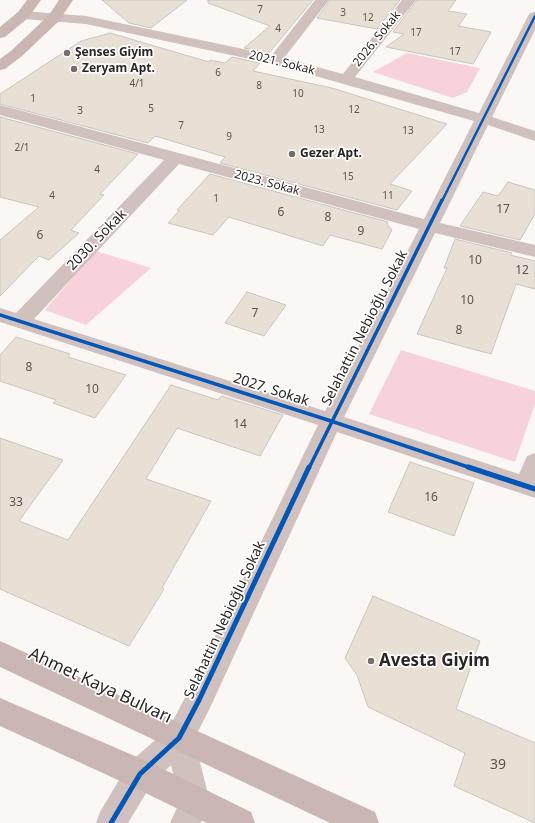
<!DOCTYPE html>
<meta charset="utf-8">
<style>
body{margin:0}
canvas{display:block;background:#faf7f4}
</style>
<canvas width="535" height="823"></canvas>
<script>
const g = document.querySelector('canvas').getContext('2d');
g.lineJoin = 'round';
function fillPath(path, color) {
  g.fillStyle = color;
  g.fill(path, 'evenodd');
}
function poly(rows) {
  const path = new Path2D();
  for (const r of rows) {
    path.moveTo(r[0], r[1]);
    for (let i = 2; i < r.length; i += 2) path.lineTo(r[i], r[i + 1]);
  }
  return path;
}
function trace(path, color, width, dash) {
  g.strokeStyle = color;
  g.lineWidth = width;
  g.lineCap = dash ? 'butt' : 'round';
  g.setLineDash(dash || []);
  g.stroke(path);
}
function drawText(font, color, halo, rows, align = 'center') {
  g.font = font + ' "Noto Sans",sans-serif';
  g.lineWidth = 3.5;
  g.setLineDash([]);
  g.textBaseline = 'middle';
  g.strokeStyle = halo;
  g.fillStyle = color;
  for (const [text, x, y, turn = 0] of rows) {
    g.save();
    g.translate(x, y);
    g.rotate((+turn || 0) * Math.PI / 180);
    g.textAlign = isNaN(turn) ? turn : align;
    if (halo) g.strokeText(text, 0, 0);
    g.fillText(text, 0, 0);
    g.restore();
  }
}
const green = poly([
 [407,53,480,68,467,92,453,98,373,72],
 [96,251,151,268,86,325,45,310],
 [401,350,535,391,535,404,515,462,369,414]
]);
const building = poly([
 [102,0,187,0,151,28,129,23,102,0],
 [208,0,313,0,269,53,244,48,270,26,208,3,208,0],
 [330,0,400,0,377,29,317,18,330,0],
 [417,0,456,0,448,11,467,14,458,26,491,32,473,64,386,47,404,34,393,32,417,0],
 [110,33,209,62,210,60,225,63,232,57,260,63,253,71,332,88,447,124,390,184,412,191,397,210,220,163,225,157,155,136,148,143,0,104,0,94,81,41,110,33],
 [0,117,138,154,100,194,104,195,71,230,79,233,49,260,39,256,0,296,0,240,39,207,0,197,0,117],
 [210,174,388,222,387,224,392,230,382,249,330,235,323,246,229,217,213,235,168,223,179,211,177,210,210,174],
 [508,182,535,190,535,214,520,240,460,226,483,192,498,196,508,182],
 [455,239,512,253,510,255,535,261,535,289,516,284,491,354,417,334,447,268,444,268,455,239],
 [247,292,286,305,264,336,225,323,247,292],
 [16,337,70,354,68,357,126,375,95,418,53,403,56,400,0,381,0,355,16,337],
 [171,385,218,400,221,396,283,415,260,456,177,428,146,479,211,501,162,588,164,589,129,646,0,589,0,438,63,460,19,521,68,540,171,385],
 [410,462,474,483,454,536,388,512,410,462],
 [373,596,480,641,456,709,535,743,535,823,454,786,465,753,368,707,357,675,345,658,373,596]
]);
const street = poly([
 [315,0,329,0,284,58,343,74,402,0,416,0,355,77,479,113,528,16,530,13,535,12,535,30,492,117,535,131,535,141,488,125,440,223,535,245,535,257,435,233,344,417,519,474,527,456,535,453,535,498,337,432,209,710,194,739,210,802,201,823,170,823,180,801,171,765,151,785,128,823,96,823,100,812,129,763,169,728,189,690,318,425,0,322,0,308,16,313,164,160,0,115,0,105,424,219,474,121,273,64,86,24,23,19,18,18,16,15,18,12,23,11,86,16,272,55,315,0],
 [179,164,419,229,325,411,34,319,179,164]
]);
const secondary = poly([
 [27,0,41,0,28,18,5,37,0,38,0,27,18,12,27,0],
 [59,0,73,0,59,21,22,56,5,69,0,70,0,59,12,50,49,15,59,0],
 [0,641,375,812,379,823,330,823,0,667,0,641],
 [0,698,151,763,251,812,255,823,207,823,129,785,0,726,0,698]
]);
const cyclewayFar2 = poly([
 [442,201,535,16]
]);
const cyclewayFar1 = poly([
 [0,315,331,421,471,468],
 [309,468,442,200]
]);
const cycleway = poly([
 [468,467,535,489],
 [111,823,140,774,179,738,199,700,309,467]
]);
const markers = [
 [67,53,4,"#736f6d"],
 [74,69,4,"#736f6d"],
 [292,154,4,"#736f6d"],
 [371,661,4,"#736f6d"]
];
const farNumbernames = [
 ["7",260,10],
 ["3",343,13],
 ["12",368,18],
 ["4",278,29],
 ["17",416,33],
 ["17",455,52],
 ["6",218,73],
 ["4/1",137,84],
 ["8",259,86],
 ["10",298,94],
 ["1",33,99],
 ["5",151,109],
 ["12",354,110],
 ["3",80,111],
 ["7",181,126],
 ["13",319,130],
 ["13",408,131],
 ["9",229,137],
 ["2/1",22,148],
 ["4",97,170],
 ["15",348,177],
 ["4",52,196],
 ["11",388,196],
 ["1",216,199]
];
const farStreetnames = [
 ["2026. Sokak",377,39,-51],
 ["2021. Sokak",282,63,14],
 ["2023. Sokak",267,183,15]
];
const farPoinames = [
 ["Şenses Giyim",75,53],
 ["Zeryam Apt.",82,69],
 ["Gezer Apt.",300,154]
];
const numberNames = [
 ["17",503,210],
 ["6",281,213],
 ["8",328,218],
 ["9",361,232],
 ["6",40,236],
 ["10",475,261],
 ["12",522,271],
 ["10",467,301],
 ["7",255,314],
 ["8",459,331],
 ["8",29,368],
 ["10",92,390],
 ["14",240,425],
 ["16",431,498],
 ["33",16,503]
];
const streetNames = [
 ["2030. Sokak",97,240,-46],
 ["Selahattin Nebioğlu Sokak",365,328,-63],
 ["2027. Sokak",271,390,18],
 ["Selahattin Nebioğlu Sokak",225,620,-65]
];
const nearNumbernames = [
 ["39",498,765]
];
const nearPoinames = [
 ["Avesta Giyim",379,661]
];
const nearStreetnames = [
 ["Ahmet Kaya Bulvarı",100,686,25]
];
fillPath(green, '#f8d2da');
fillPath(building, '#e8e0d4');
trace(building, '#c7c6c2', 1);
fillPath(street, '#d1c1be');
fillPath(secondary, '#cab6b2');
trace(cyclewayFar2, '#0057b8', 2.5);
trace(cyclewayFar1, '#0057b8', 3.5);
trace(cycleway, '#0057b8', 5);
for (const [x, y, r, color] of markers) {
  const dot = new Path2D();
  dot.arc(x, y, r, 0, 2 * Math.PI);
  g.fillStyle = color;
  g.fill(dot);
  trace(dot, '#fff', 1.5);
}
drawText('10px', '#5a5450', null, farNumbernames);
drawText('12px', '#2a2624', '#fff', farStreetnames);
drawText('bold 12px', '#2a2624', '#fff', farPoinames, 'left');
drawText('12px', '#5a5450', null, numberNames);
drawText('14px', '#2a2624', '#fff', streetNames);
drawText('14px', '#5a5450', null, nearNumbernames);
drawText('bold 17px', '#2a2624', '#fff', nearPoinames, 'left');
drawText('17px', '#2a2624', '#fff', nearStreetnames);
</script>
